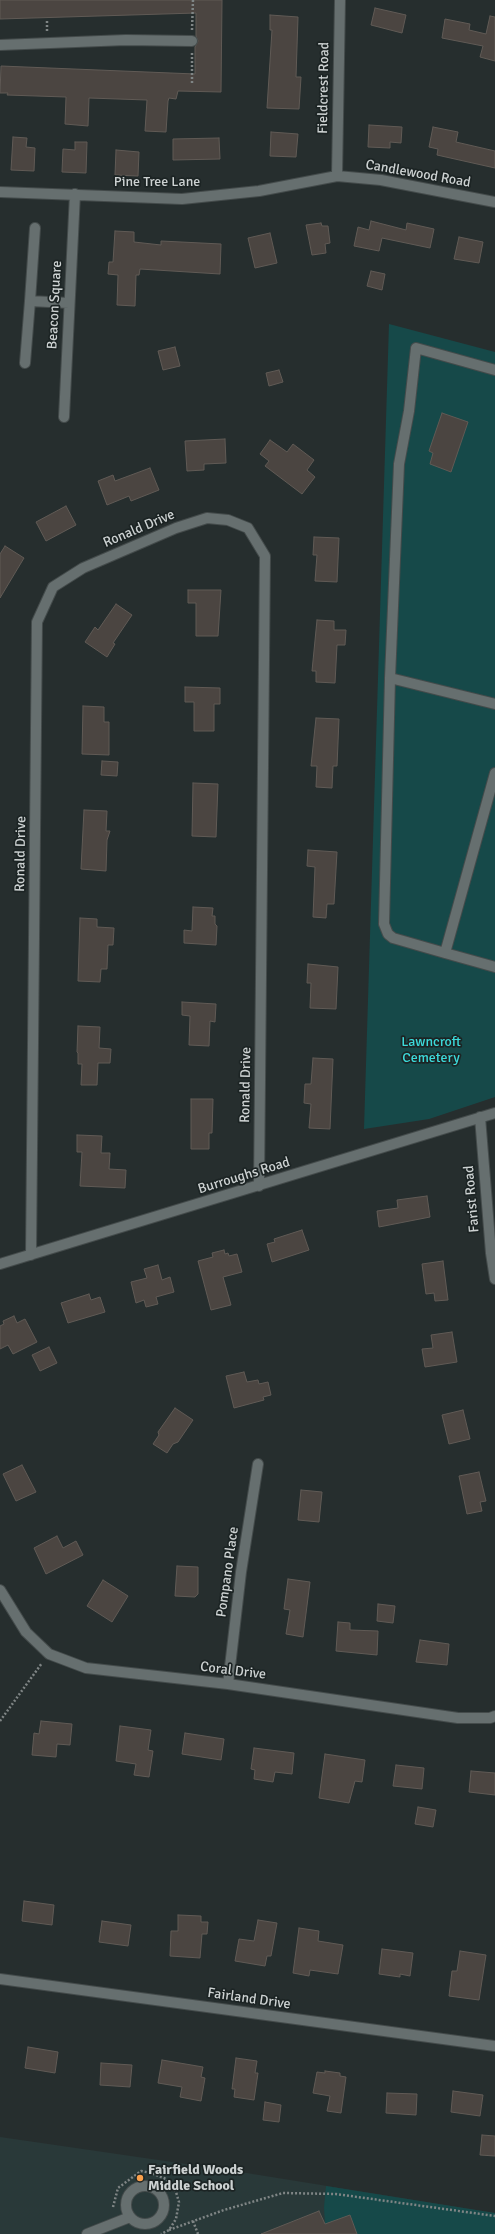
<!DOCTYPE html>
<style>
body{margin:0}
canvas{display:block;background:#262e2e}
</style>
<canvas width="495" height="2234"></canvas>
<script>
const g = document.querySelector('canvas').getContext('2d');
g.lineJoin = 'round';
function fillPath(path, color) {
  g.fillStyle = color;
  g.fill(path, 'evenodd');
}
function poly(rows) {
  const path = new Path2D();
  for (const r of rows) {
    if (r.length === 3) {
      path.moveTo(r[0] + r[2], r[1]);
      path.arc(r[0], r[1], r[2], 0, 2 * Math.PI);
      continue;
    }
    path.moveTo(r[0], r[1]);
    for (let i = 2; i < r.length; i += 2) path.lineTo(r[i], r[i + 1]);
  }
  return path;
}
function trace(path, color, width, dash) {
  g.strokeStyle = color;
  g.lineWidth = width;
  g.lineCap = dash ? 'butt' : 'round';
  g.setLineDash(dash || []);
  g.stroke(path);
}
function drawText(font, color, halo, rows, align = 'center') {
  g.font = font + ' Signika,sans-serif';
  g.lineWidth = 3.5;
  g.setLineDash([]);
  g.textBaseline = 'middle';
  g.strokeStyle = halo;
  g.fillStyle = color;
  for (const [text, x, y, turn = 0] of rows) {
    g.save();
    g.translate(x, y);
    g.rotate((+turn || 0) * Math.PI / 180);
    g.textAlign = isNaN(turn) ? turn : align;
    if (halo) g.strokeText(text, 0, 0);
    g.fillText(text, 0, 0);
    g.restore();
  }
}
const built = poly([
 [0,2137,234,2171,495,2213,495,2234,0,2234]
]);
const green = poly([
 [389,324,495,352,495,1097,429,1119,364,1129],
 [326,2186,495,2213,495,2234,357,2234,325,2224,324,2207]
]);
const building = poly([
 [0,0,222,0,221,92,178,91,176,99,169,98,168,101,166,132,145,131,147,100,89,98,88,126,65,124,66,97,7,95,8,93,0,93,1,66,195,74,195,47,198,41,196,36,196,13,0,19,0,0],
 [375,8,406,15,402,33,371,25,375,8],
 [270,15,298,17,296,77,301,77,299,109,267,108,272,30,270,30,270,15],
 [490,16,495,17,495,61,480,57,483,46,442,38,445,19,470,24,469,30,486,34,490,16],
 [369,125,402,127,401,143,390,142,390,148,368,147,369,125],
 [433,127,458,132,456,142,495,151,495,168,437,155,438,149,429,147,433,127],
 [271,132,298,134,296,157,270,156,271,132],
 [13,137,27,138,26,147,35,148,34,171,11,170,13,137],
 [219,138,220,159,173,160,173,139,219,138],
 [75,142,87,142,86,173,62,172,63,149,75,150,75,142],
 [116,150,139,152,138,176,115,175,116,150],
 [371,221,406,230,407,223,434,229,430,248,382,238,379,251,354,246,358,227,369,230,371,221],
 [321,223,322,226,328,226,330,243,325,244,326,253,312,255,306,225,321,223],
 [115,231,134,232,134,242,161,245,161,241,221,244,220,274,140,269,139,275,136,275,135,306,117,305,118,275,108,274,109,262,113,262,115,231],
 [270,233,277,263,255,268,248,238,270,233],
 [459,237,483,242,479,263,454,259,459,237],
 [371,271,385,274,382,290,367,286,371,271],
 [175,347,180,366,163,370,158,351,175,347],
 [279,370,283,382,269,386,266,373,279,370],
 [442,413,468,422,451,472,430,464,433,453,429,451,442,413],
 [225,439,226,463,204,464,204,470,187,471,185,441,225,439],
 [270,440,287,452,293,444,314,460,307,470,315,477,302,494,265,466,269,461,260,454,270,440],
 [150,468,159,490,131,501,129,496,107,505,98,481,113,475,115,481,150,468],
 [66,506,76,525,46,541,36,522,66,506],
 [314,537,339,538,337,582,315,581,317,555,313,555,314,537],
 [5,546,24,558,0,598,0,554,5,546],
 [188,590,221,590,218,636,196,636,196,603,188,603,188,590],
 [116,604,132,615,113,643,115,644,107,657,85,642,95,627,98,630,116,604],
 [317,620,334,621,334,630,346,630,345,645,337,645,335,683,316,682,316,671,312,671,317,620],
 [185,687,220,688,220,704,214,704,214,731,194,731,194,702,185,702,185,687],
 [83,706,104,707,104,722,109,722,109,755,82,754,83,706],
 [316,718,339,719,337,766,333,766,332,788,316,787,317,766,311,766,316,718],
 [102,761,118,762,117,776,101,775,102,761],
 [193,783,218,784,216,837,192,836,193,783],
 [84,810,107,811,106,831,110,831,107,840,106,871,81,869,84,810],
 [308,850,337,852,334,904,327,904,326,918,313,917,315,867,307,866,308,850],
 [193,907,213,908,212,916,215,916,215,924,217,926,216,945,184,943,184,930,192,931,193,907],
 [80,918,97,919,97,927,114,928,113,945,108,945,107,969,101,969,100,982,78,981,80,918],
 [308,964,338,967,336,1009,310,1008,311,983,307,983,308,964],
 [182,1002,216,1004,215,1022,210,1021,209,1046,189,1045,190,1016,182,1015,182,1002],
 [78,1026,100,1027,99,1048,111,1049,110,1063,98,1063,97,1085,81,1085,82,1064,78,1064,78,1053,77,1052,78,1026],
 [313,1058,333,1059,330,1129,309,1128,311,1104,304,1103,305,1084,311,1084,313,1058],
 [191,1099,213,1099,212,1133,209,1133,209,1149,191,1149,191,1099],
 [77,1135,102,1136,101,1153,110,1153,109,1169,126,1170,125,1188,80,1186,82,1152,77,1152,77,1135],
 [427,1196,430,1217,379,1227,377,1211,398,1208,397,1200,427,1196],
 [302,1230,309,1250,272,1262,267,1244,275,1242,274,1239,302,1230],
 [224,1250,225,1254,228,1253,229,1256,237,1254,242,1272,223,1277,231,1305,211,1310,198,1261,213,1257,212,1253,224,1250],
 [443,1261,448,1300,435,1301,434,1293,426,1294,422,1264,443,1261],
 [158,1265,162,1280,170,1277,174,1292,156,1297,158,1304,146,1307,144,1300,136,1303,131,1282,147,1278,144,1269,158,1265],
 [89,1294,91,1300,100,1297,105,1312,68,1323,61,1303,89,1294],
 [14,1316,17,1323,25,1319,37,1342,13,1354,8,1345,0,1349,0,1326,4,1324,3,1321,14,1316],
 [452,1332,457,1362,425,1367,422,1349,433,1348,431,1335,452,1332],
 [49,1347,57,1363,40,1371,32,1355,49,1347],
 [244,1372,247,1382,258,1380,259,1384,268,1382,271,1395,263,1397,264,1400,234,1408,226,1376,244,1372],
 [175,1408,193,1420,178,1442,173,1444,167,1453,153,1444,159,1435,158,1432,175,1408],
 [463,1410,470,1439,449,1444,442,1415,463,1410],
 [22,1465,36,1492,16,1501,3,1474,22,1465],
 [479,1472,486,1501,480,1502,482,1511,467,1514,459,1476,479,1472],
 [301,1490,322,1492,319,1522,298,1520,301,1490],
 [57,1536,63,1548,76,1541,83,1555,46,1574,34,1548,57,1536],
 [177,1566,198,1567,198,1594,195,1597,175,1596,177,1566],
 [288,1579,310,1582,303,1637,286,1634,290,1610,284,1609,288,1579],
 [103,1580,128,1596,112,1622,87,1606,103,1580],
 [378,1604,395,1606,393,1623,377,1621,378,1604],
 [338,1622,350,1623,350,1630,378,1631,377,1655,336,1651,338,1622],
 [420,1640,449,1644,447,1665,416,1662,420,1640],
 [41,1721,72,1724,70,1745,57,1744,56,1757,32,1755,34,1733,39,1734,41,1721],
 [120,1726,151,1730,148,1750,153,1751,149,1777,134,1775,136,1764,116,1761,120,1726],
 [185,1733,224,1739,221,1760,182,1754,185,1733],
 [254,1748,294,1753,292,1774,275,1772,273,1782,254,1779,255,1770,251,1769,254,1748],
 [325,1754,365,1760,362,1782,355,1781,349,1803,319,1798,325,1754],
 [396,1765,424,1768,422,1789,393,1786,396,1765],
 [471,1771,495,1773,495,1795,469,1792,471,1771],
 [418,1807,436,1810,433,1827,415,1824,418,1807],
 [24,1901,54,1905,52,1925,22,1921,24,1901],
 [178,1915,201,1916,201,1922,208,1922,207,1934,202,1934,200,1958,170,1956,171,1931,178,1931,178,1915],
 [258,1920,277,1923,271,1956,267,1956,265,1966,235,1961,239,1939,254,1941,258,1920],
 [102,1921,131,1925,128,1946,99,1942,102,1921],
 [299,1928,319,1931,318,1941,343,1945,338,1974,310,1970,309,1976,293,1973,299,1928],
 [382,1949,413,1953,410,1976,400,1974,400,1977,379,1974,382,1949],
 [460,1951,486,1955,479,2000,449,1996,452,1971,457,1971,460,1951],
 [28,2047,58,2052,55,2073,25,2068,28,2047],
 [236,2058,257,2061,255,2073,258,2073,254,2100,234,2097,235,2089,232,2089,236,2058],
 [162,2060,203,2067,201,2077,205,2078,201,2101,180,2097,182,2087,158,2083,162,2060],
 [101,2063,132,2065,130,2087,100,2085,101,2063],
 [325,2071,340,2073,340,2076,346,2077,341,2113,327,2111,330,2096,313,2093,317,2072,325,2073,325,2071],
 [453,2091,483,2095,480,2116,451,2112,453,2091],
 [387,2093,417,2094,416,2115,386,2113,387,2093],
 [265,2102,281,2105,279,2122,263,2120,265,2102],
 [482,2135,495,2136,495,2156,480,2155,482,2135],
 [319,2211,325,2224,350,2215,357,2234,261,2234,319,2211]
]);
const path = poly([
 [47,21,47,32],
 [192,30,193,0],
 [192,53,192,83],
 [0,1721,42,1663],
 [113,2207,118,2188,141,2171,151,2173,166,2179,176,2192,179,2202,176,2219,169,2230,161,2234],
 [193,2221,198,2234],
 [169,2230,224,2210,283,2193,336,2194,495,2216]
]);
const minor = poly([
 [0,45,126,40,192,41],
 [337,176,340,0],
 [0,192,182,199,259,191,337,176,381,180,495,202],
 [35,228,30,301,69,303],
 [25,363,30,301],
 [495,370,416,348,409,411,399,464,390,678,495,704],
 [64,417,75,194],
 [390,678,384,924,388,934,393,938,445,953,495,773],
 [445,953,495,967],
 [480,1117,491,1253,495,1279],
 [31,1255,37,622,53,587,83,568,176,528,207,518,228,520,248,528,265,556,259,1186],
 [0,1264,495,1113],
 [0,1590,26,1632,49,1654,86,1668,228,1684,458,1718,490,1718,495,1716],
 [228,1684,241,1572,258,1464],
 [0,1979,495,2046],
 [145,2205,19],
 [87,2234,130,2217]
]);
const markers = [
 [140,2178,4,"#f9a04c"]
];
const streetNames = [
 ["Fieldcrest Road",324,88,-89],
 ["Candlewood Road",418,174,10],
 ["Pine Tree Lane",157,182],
 ["Beacon Square",55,305,-87],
 ["Ronald Drive",139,529,-23],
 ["Ronald Drive",21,854,-89],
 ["Ronald Drive",246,1085,-89],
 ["Burroughs Road",244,1176,-17],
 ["Farist Road",472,1199,-95],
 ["Pompano Place",228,1572,-82],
 ["Coral Drive",233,1671,7],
 ["Fairland Drive",249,1999,8]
];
const parkNames = [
 ["Lawncroft",431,1042],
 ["Cemetery",431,1058]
];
const poiNames = [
 ["Fairfield Woods",148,2170],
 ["Middle School",148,2186]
];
fillPath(built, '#293939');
fillPath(green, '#164949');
fillPath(building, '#4b4541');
trace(building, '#605a55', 1);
trace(minor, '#444b4b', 12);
trace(path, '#7f8585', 2.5, [2, 2]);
trace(minor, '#666f6f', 10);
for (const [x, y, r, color] of markers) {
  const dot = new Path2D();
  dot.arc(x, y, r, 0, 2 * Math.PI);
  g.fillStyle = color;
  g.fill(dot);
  trace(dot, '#1c2424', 1.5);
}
drawText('14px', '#cdd2d2', '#1c2424', streetNames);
drawText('14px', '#3cdada', '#1c2424', parkNames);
drawText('bold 14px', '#cdd2d2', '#1c2424', poiNames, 'left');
</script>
